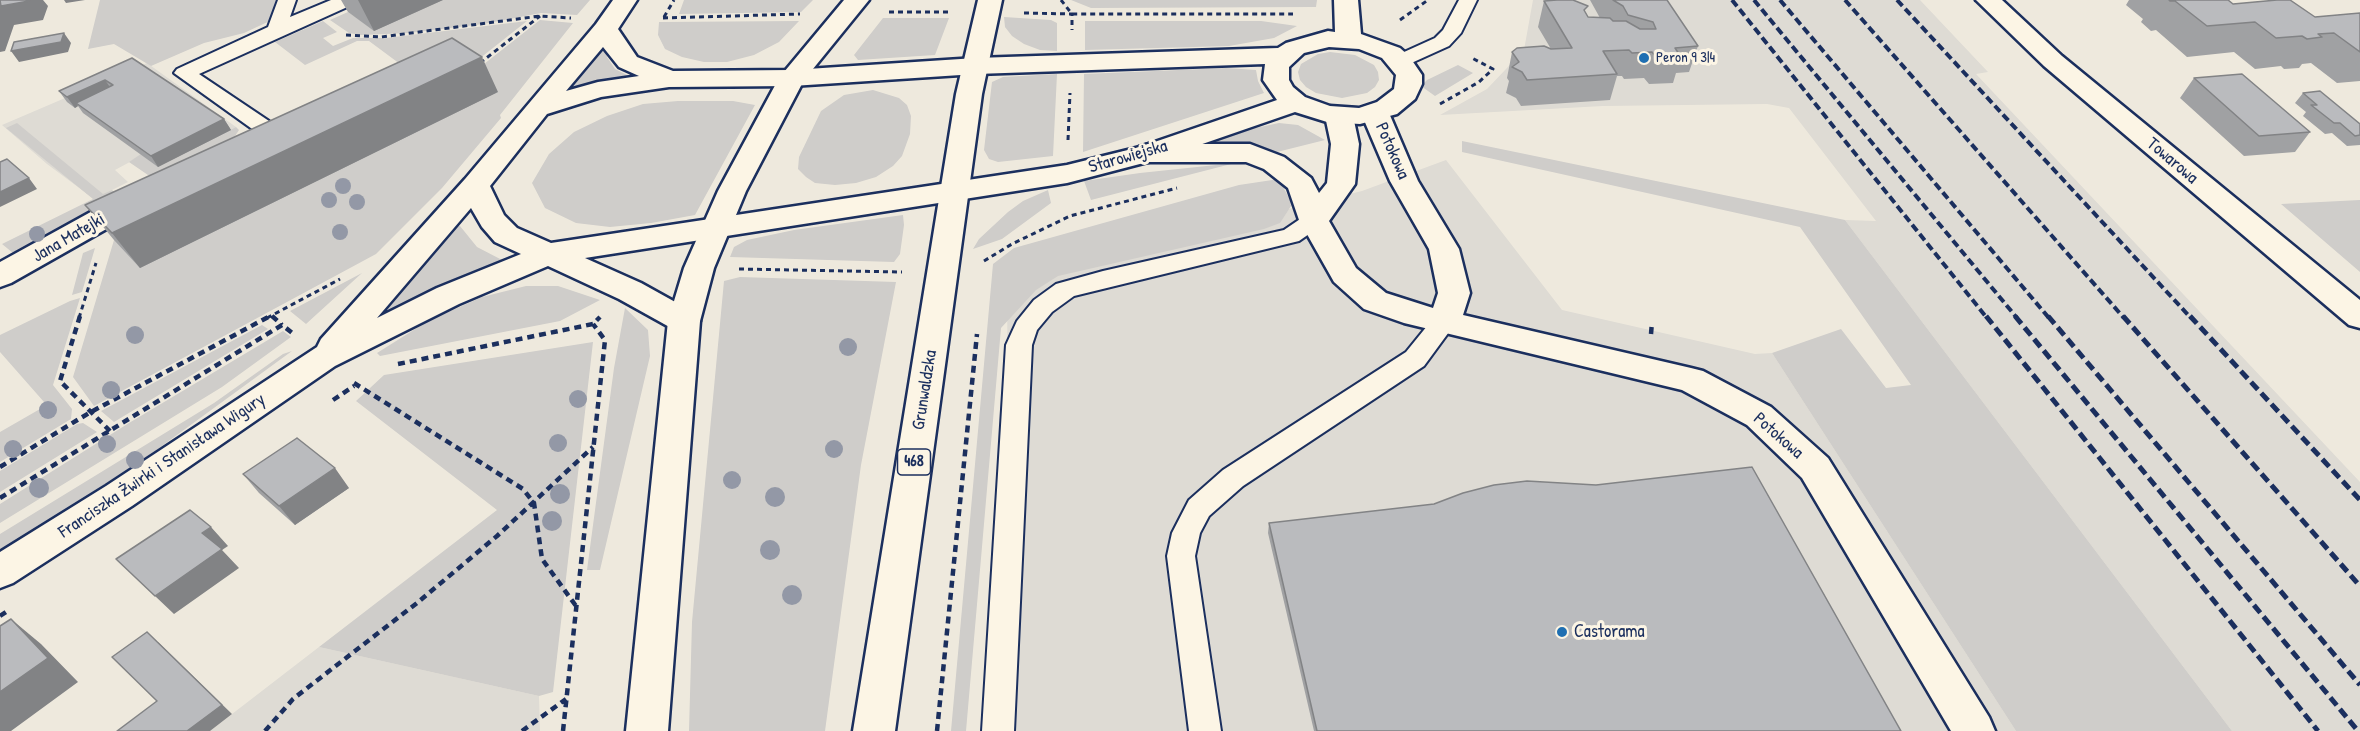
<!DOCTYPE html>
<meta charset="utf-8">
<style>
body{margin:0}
canvas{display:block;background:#eee9dd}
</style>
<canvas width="2360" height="731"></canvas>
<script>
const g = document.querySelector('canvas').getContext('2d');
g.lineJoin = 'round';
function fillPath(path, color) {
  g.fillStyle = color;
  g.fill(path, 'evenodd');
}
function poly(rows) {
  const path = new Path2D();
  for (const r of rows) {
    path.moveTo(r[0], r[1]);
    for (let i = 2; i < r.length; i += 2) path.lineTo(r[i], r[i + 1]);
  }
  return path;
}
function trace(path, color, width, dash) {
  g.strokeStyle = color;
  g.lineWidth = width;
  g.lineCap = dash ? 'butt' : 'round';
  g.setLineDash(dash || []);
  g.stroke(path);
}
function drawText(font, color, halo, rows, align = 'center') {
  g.font = font + ' "Patrick Hand",sans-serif';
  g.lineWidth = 6;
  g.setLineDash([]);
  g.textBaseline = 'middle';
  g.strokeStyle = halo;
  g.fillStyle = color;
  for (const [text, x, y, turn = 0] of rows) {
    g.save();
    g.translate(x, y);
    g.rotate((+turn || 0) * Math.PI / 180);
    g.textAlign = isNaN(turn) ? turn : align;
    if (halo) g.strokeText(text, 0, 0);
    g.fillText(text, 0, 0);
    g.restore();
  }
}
const built = poly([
 [1533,0,1920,0,1988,72,1976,74,2360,482,2360,731,2232,731,1845,220,1876,221,1789,108,1767,104,1603,106,1440,115,1487,89,1524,50],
 [147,63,236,127,195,148,178,136,115,170,128,182,94,199,47,164,2,125],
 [1446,160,1562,310,1755,354,1772,353,2016,731,1004,731,1009,615,1007,278,1362,191],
 [319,647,539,696,540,731,210,731]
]);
const green = poly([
 [100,0,284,0,274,19,244,33,204,43,151,66,114,44,88,49],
 [443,0,590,0,577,15,541,13,483,24,409,33,361,35,349,33,330,20,348,12,374,30],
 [684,0,813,0,801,12,679,14],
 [1071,0,1317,0,1316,7,1091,8],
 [1004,17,1051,20,1057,23,1057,51,1040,50,1024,44,1012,36,1005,27],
 [883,18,949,18,935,55,858,60,854,55],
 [540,20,573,23,500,115,501,118,442,188,376,254,94,406,73,377,114,240,484,64],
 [323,21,337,32,323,38,333,46,353,38,386,38,527,21,479,59,427,84,369,41,357,41,305,65,275,42],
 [799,21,779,42,754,55,727,62,704,62,682,57,665,49,658,35,659,22],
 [1085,21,1261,21,1297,26,1274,38,1229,46,1085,50],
 [604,39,607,57,615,69,637,80,567,91],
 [1330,52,1355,55,1374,65,1378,72,1379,80,1375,87,1367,93,1342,98,1316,93,1306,87,1300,80,1298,72,1301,64,1318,54],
 [1458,65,1473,73,1435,96,1421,86,1427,80],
 [1226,68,1256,70,1258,81,1264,93,1083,152,1084,74],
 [1057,74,1053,156,998,162,989,159,984,150,992,82,1003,77],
 [873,90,899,98,907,105,911,116,910,134,902,156,893,166,876,177,856,183,835,185,815,183,806,177,798,169,799,157,821,111,844,95],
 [678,101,733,101,755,105,695,215,651,223,610,227,576,223,545,208,532,183,549,154,574,132,607,116,643,104],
 [17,123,103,194,112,190,115,193,111,199,13,253,2,244,93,199,6,128],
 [1279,123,1298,125,1325,140,1277,152,1259,147,1209,144,1232,133],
 [236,127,239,130,235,136,197,159,155,176,148,175,129,162,141,154,159,166],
 [1462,141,1845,220,2232,731,2016,731,1772,353,1841,329,1886,388,1911,385,1800,227,1462,152],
 [1235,163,1091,200,1084,181,1140,173],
 [1279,179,1290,200,1291,206,1280,223,1264,229,1058,276,1036,290,1001,328,966,731,951,731,993,264,1014,248,1239,185],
 [1048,190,1051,203,1002,239,973,249,979,239,1008,212,1023,201],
 [2360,200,2360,272,2281,204],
 [903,215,904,225,900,254,894,262,730,257,734,247,747,240,794,230],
 [460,226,477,247,504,261,456,280,349,342,453,227],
 [95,248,82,292,72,295,83,253],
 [362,273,306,324,290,311],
 [740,277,896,282,861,465,825,731,689,731,692,622,724,281],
 [526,286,558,286,600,300,560,321,380,356,377,353,428,321,482,297],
 [80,298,53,385,72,409,71,419,0,462,0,432,40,409,44,402,0,352,0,335,70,301],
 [625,308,648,330,650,356,600,570,587,570,614,368],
 [262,325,268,329,114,422,101,411],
 [283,331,291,337,222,387,0,523,0,504,129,423],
 [593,342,553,692,539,696,319,647,497,510,356,401,384,375],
 [292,351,155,451,0,554,0,534,214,403,283,354],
 [83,423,97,432,0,492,0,471,77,424]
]);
const pathFar1 = poly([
 [1061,0,1072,14,1293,14],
 [889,12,950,12],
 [1024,13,1072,14,1072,30],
 [664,17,674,0],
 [663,18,800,14],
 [1400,20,1428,0],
 [346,35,381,37,540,16,571,18],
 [480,63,540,16],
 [1440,104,1479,82,1493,69,1470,57],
 [1068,140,1070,93],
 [984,261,1012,244,1070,216,1177,188],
 [739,269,902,272],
 [272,316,274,318],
 [79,318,96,263],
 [267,318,340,279]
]);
const path = poly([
 [80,316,60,381,110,431],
 [272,316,282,325],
 [1651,334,1652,322],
 [398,364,593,324,600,317],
 [354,383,523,489,534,503,542,559,576,606],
 [333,400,354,386],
 [0,467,89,413,270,316],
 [0,498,282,325,295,335],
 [0,616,9,610],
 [265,731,293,699,417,603,497,536,593,447],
 [522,731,566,699],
 [563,731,605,340,593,324],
 [937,731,977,334]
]);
const lane = poly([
 [278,0,296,0,290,17,331,0,356,0,354,4,199,74,269,121,273,126,269,131,262,132,255,131,174,73,177,69,268,27,278,0],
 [1459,0,1477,0,1461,33,1449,46,1407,65,1393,65,1390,61,1393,57,1435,38,1443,30,1459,0],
 [1314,213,1322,215,1325,220,1322,225,1299,241,1074,296,1052,312,1037,330,1032,345,1014,731,982,731,1006,345,1017,321,1034,300,1056,284,1103,271,1284,230,1306,215,1314,213],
 [1445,312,1454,315,1457,321,1424,366,1243,486,1209,516,1200,533,1195,556,1221,731,1189,731,1167,556,1172,533,1189,500,1223,470,1406,352,1436,315,1445,312]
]);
const street = poly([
 [1375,105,1385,107,1389,113,1418,181,1459,249,1470,293,1463,315,1691,368,1703,371,1771,407,1828,458,1989,717,1995,731,1951,731,1802,478,1747,425,1682,390,1404,323,1364,309,1334,282,1299,220,1288,188,1264,169,1246,162,1149,162,1139,159,1135,153,1139,147,1149,144,1250,144,1284,157,1311,178,1319,193,1327,183,1331,144,1325,116,1329,110,1339,108,1349,110,1353,116,1359,144,1355,184,1329,221,1356,268,1386,293,1433,308,1438,293,1429,249,1390,181,1361,113,1365,107,1375,105],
 [137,190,147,192,152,199,147,206,11,283,0,287,0,262,127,192,137,190]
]);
const secondary = poly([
 [613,0,637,0,618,29,637,57,673,71,792,70,976,58,1278,48,1286,43,1328,31,1335,32,1334,0,1358,0,1361,34,1400,48,1409,56,1422,75,1422,84,1415,99,1397,114,1360,124,1327,122,1295,112,1159,159,1067,183,585,258,641,283,695,313,700,321,695,329,684,332,673,329,619,299,548,266,459,304,335,366,132,506,13,583,0,588,0,552,106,486,317,347,321,339,465,179,596,24,613,0],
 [603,47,619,67,639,76,598,82,566,91,603,47],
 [1329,47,1359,49,1382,58,1396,75,1394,89,1377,102,1359,108,1330,106,1305,97,1293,87,1289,80,1289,67,1304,53,1329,47],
 [1265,64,1263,80,1277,100,1140,147,1067,165,551,243,517,228,504,215,490,186,547,114,601,97,669,87,792,86,976,74,1265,64],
 [471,208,482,227,495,242,521,254,437,288,377,318,471,208],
 [1976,0,2002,0,2062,56,2360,300,2360,328,2349,325,2044,66,1976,0]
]);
const primary = poly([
 [844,0,869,0,804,80,746,191,714,268,700,321,668,731,626,731,668,321,684,268,718,191,779,78,844,0],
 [978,0,1002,0,982,94,895,731,853,731,956,94,978,0]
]);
const railFar1 = poly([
 [1732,0,1987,318],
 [1754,0,2017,318],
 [1780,0,2049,318],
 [1845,0,2124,318],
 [1897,0,2191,318]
]);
const rail = poly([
 [1986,316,2318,731],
 [2015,316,2358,731],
 [2048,316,2360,685],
 [2123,316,2360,586],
 [2190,316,2360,500]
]);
const trees = [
 [343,186,8],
 [329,200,8],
 [357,202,8],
 [340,232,8],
 [37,234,8],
 [135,335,9],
 [848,347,9],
 [111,390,9],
 [578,399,9],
 [48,410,9],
 [558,443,9],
 [107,444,9],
 [13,449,9],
 [834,449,9],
 [135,460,9],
 [732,480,9],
 [39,488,10],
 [560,494,10],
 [775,497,10],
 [552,521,10],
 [770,550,10],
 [792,595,10]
];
const wall = poly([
 [341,0,443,0,374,31,348,12],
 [1590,0,1667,0,1698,46,1689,72,1676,73,1673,83,1649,84,1644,78,1624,79,1622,76,1617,76,1610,100,1521,106,1516,98,1506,93,1509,81,1507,78,1512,52,1551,49,1538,27,1544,1,1586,13,1588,17,1600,18],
 [2129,0,2228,0,2233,4,2315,17,2360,13,2360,81,2337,83,2311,63,2302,64,2299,68,2284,69,2281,66,2255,69,2234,52,2187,57,2156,30,2151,31,2141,22,2143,19,2126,5],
 [132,58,224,119,231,130,158,167,83,113,78,106,75,108,67,102,59,91],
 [2194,78,2310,132,2295,152,2244,156,2180,98],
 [498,92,140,268,114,240,85,205],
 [2303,93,2360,124,2360,145,2347,146,2332,133,2325,134,2303,116,2306,112,2295,103],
 [243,474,349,488,295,525,259,493],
 [1269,523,1901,731,1314,731,1268,533]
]);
const shadedWall = poly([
 [30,0,43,0,48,6,43,20,14,25,5,51,0,52,0,5],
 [64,0,85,0,66,3],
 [358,0,443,0,374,31],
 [64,33,71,43,68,52,19,62,11,51],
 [482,57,498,92,140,268,112,233],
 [105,80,112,90,76,103,78,106,75,108,67,97],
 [224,119,231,130,158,167,151,156],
 [29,178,37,189,0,207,0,192],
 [335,468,349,488,295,525,279,506],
 [211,527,228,546,222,550,239,568,174,614,155,596,202,533],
 [11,619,41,644,78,682,11,731,0,731,0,692],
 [158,642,232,714,210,731,187,731]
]);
const building = poly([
 [0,0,30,0,29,1,1,6,0,0],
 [1557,0,1573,0,1588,6,1584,10,1588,17,1610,18,1613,21,1626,21,1640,29,1656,29,1653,22,1628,15,1623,6,1613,0,1667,0,1698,46,1675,48,1681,57,1657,58,1652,52,1632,53,1629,50,1603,51,1617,74,1527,80,1522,72,1512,67,1519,62,1512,52,1517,48,1544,46,1551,49,1572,48,1544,1,1557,0],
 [2169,0,2228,0,2233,4,2277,0,2290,0,2315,17,2360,13,2360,52,2334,33,2318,34,2322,37,2307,39,2302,36,2276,38,2255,22,2207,26,2175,1,2170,1,2169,0],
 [64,33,61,42,11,51,14,42,64,33],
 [452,38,482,57,112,233,85,205,452,38],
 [132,58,224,119,151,156,76,103,113,85,105,80,67,97,59,91,132,58],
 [2242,74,2310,132,2259,136,2194,78,2242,74],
 [2320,91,2360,124,2360,135,2355,136,2340,123,2334,123,2311,105,2317,105,2303,93,2320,91],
 [7,159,29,178,0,192,0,162,7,159],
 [297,438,335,468,279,506,243,474,297,438],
 [1752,467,1901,731,1317,731,1269,523,1434,504,1463,493,1494,485,1527,481,1596,485,1752,467],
 [190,510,211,527,202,533,222,549,155,596,116,559,190,510],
 [11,619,48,658,0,692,0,626,11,619],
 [147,632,222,705,187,731,117,731,157,701,112,657,147,632]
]);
const markers = [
 [1644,58,6,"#1f6fb2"],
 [1562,632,6,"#1f6fb2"]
];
const farPoinames = [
 ["Peron 9 3|4",1656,58]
];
const shields = [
 [914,462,33]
];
const shieldNames = [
 ["468",914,462]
];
const streetNames = [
 ["Potokowa",1392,151,66],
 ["Starowiejska",1128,157,-16],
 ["Towarowa",2172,161,40],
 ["Jana Matejki",69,238,-30],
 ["Grunwaldzka",925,390,-81],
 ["Potokowa",1778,436,41],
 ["Franciszka Żwirki i Stanisława Wigury",162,466,-34]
];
const poiNames = [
 ["Castorama",1574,632]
];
fillPath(built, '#dedbd4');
fillPath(green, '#cfcdca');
trace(lane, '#1b2f5e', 4);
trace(street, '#1b2f5e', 5);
trace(secondary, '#1b2f5e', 5);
trace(primary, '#1b2f5e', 5);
trace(pathFar1, '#1b2f5e', 3, [5, 4]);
trace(path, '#1b2f5e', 4.5, [7, 5]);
fillPath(lane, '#fcf5e5');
fillPath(street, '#fcf5e5');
fillPath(secondary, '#fcf5e5');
fillPath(primary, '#fcf5e5');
trace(railFar1, '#1b2f5e', 4, [8, 4]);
trace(rail, '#1b2f5e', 5, [10, 5]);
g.fillStyle = '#9398a6';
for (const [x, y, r] of trees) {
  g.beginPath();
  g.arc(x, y, r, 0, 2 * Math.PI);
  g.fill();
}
fillPath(wall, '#a0a1a3');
fillPath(shadedWall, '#828385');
fillPath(building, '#babbbe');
trace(building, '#828385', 1.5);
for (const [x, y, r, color] of markers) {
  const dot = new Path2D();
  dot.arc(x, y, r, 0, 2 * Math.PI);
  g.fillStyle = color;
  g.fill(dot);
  trace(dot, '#fcf5e5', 2);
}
drawText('15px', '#1b2f5e', '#fcf5e5', farPoinames, 'left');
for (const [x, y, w] of shields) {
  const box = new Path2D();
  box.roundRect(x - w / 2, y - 13, w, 26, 4.5);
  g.fillStyle = '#fcf5e5';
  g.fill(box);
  trace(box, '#1b2f5e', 1.5);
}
drawText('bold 16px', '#1b2f5e', null, shieldNames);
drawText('18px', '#1b2f5e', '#fcf5e5', streetNames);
drawText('18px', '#1b2f5e', '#fcf5e5', poiNames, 'left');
</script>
